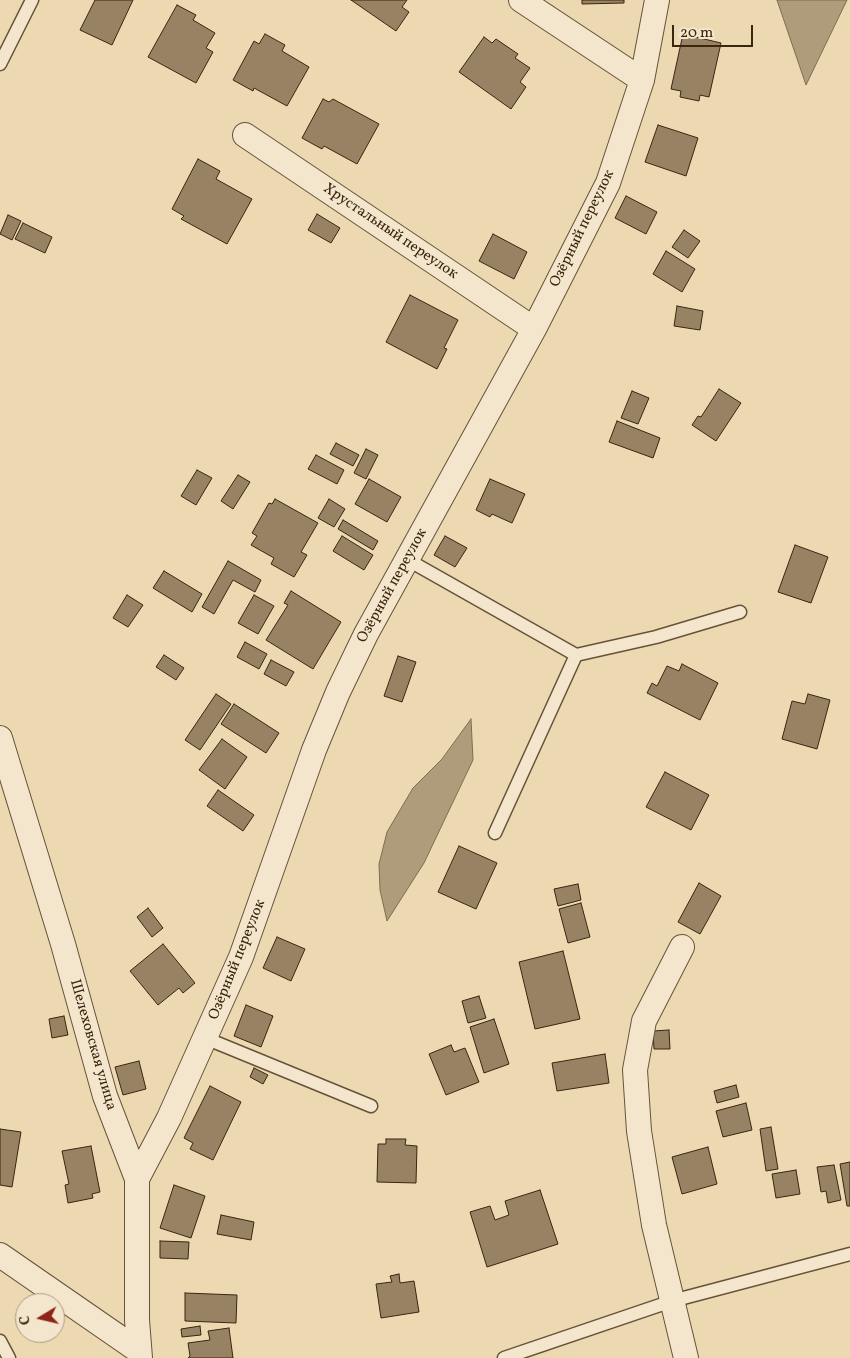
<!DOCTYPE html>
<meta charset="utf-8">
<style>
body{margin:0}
#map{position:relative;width:850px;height:1358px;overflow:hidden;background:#ecd9b2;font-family:Vollkorn,serif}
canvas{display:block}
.north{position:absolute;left:15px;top:1293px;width:50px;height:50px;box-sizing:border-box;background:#f3e6cd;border:1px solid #a99981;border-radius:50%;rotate:261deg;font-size:14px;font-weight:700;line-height:20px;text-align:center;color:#3a250f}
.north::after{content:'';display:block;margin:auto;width:18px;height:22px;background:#8f2418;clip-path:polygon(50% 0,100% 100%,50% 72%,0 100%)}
.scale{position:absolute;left:672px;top:25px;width:81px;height:22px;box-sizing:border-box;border:2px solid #3a250f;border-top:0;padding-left:6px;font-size:15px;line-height:18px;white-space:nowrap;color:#3a250f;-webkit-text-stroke:4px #f3e6cd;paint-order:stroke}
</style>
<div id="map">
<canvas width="850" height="1358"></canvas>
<div class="north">С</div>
<div class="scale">20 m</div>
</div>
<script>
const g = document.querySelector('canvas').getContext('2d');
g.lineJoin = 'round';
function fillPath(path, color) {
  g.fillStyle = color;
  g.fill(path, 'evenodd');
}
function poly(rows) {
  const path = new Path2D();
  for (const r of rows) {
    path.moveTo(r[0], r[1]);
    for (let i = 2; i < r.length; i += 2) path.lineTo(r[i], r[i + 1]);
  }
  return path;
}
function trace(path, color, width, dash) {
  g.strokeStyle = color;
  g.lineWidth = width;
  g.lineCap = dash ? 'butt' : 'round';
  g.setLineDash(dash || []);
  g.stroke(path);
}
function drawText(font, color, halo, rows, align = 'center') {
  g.font = font + ' Vollkorn,serif';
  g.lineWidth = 4;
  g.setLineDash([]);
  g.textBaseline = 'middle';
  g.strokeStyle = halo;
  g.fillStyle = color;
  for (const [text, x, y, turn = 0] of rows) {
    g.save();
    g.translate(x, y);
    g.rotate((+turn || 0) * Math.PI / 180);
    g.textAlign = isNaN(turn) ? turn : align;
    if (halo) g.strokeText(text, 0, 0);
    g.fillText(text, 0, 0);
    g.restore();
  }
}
const water = poly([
 [777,0,847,0,806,85,777,0],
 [471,719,473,760,424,863,387,921,380,890,379,864,387,832,413,788,442,759,471,719]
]);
const building = poly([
 [95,0,133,0,112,45,80,30,95,0],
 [351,0,407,0,402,7,409,12,396,31,351,0],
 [582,0,624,0,624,3,582,4,582,0],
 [177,5,196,15,193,20,215,33,206,48,213,52,196,83,148,57,177,5],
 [265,34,285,45,282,51,309,67,287,106,254,88,253,91,233,80,254,41,259,44,265,34],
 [683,34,721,43,709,97,700,95,699,101,680,97,681,91,671,89,683,34],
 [484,37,492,43,496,39,518,54,515,58,530,68,520,82,526,87,511,109,459,72,484,37],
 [323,99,329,102,333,99,379,124,357,164,324,146,322,149,302,138,323,99],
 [658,125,698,138,686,176,645,162,658,125],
 [198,159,220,171,216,179,252,199,227,244,181,219,184,216,172,209,198,159],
 [626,196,657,212,646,234,615,218,626,196],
 [317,214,340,228,331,243,308,230,317,214],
 [8,215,21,221,12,240,0,234,8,215],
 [23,223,52,237,45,253,15,239,23,223],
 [684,230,700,241,688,258,672,247,684,230],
 [493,234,527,252,514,279,479,261,493,234],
 [666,251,695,269,682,292,653,274,666,251],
 [410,295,458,320,444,348,447,349,437,369,386,342,410,295],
 [677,306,703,311,700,330,674,326,677,306],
 [719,389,741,403,716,441,692,425,698,416,701,417,719,389],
 [632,391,649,398,638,424,621,418,632,391],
 [617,421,660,438,653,458,609,442,617,421],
 [336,443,359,455,353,466,330,454,336,443],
 [366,449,378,455,366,479,354,473,366,449],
 [316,455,344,470,337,484,308,469,316,455],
 [197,470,212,478,196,505,181,496,197,470],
 [238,475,250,482,233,509,221,501,238,475],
 [369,479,401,497,387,522,355,504,369,479],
 [490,479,525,494,512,523,492,514,490,517,476,510,490,479],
 [275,499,318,523,301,552,307,555,294,577,271,564,274,558,251,545,257,536,252,533,269,503,272,504,275,499],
 [329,499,345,509,334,527,318,518,329,499],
 [343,520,378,541,373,550,338,529,343,520],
 [342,536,373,555,364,570,333,551,342,536],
 [445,536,467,548,455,567,434,555,445,536],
 [795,545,828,557,811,603,778,592,795,545],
 [228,561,261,580,255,592,233,580,214,614,202,607,228,561],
 [164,571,202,594,192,612,153,588,164,571],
 [291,591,341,622,313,669,266,640,288,605,284,603,291,591],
 [127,595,143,605,128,627,113,618,127,595],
 [254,595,274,606,258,634,238,623,254,595],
 [245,642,267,654,259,669,237,657,245,642],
 [164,655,184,668,176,680,156,667,164,655],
 [398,656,416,662,402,702,384,696,398,656],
 [271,660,294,672,286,686,264,674,271,660],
 [682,664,718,683,700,720,647,693,652,683,657,686,667,666,679,671,682,664],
 [216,694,231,704,200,750,185,740,216,694],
 [808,694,830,700,817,749,782,739,792,701,805,704,808,694],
 [234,704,279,733,266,753,221,724,234,704],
 [222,739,247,757,225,789,199,770,222,739],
 [665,772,709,795,691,830,646,807,665,772],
 [218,790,254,815,243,831,207,806,218,790],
 [459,846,497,863,476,909,438,892,459,846],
 [699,883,721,896,700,934,678,922,699,883],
 [578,884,581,900,558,906,554,889,578,884],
 [581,903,590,937,568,943,559,909,581,903],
 [148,908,163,928,152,937,137,917,148,908],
 [277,937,305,949,291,981,263,968,277,937],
 [163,944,195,983,183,993,179,988,158,1005,130,971,163,944],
 [563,951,580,1019,535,1029,519,962,563,951],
 [479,996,486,1018,468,1023,462,1001,479,996],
 [246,1005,273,1016,261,1047,234,1036,246,1005],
 [64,1016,68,1035,52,1038,49,1019,64,1016],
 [494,1019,509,1064,484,1073,470,1027,494,1019],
 [669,1030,670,1049,654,1049,653,1031,669,1030],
 [451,1045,454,1052,465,1048,479,1082,446,1095,429,1054,451,1045],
 [605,1054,609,1083,557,1091,552,1063,605,1054],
 [139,1061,146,1089,123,1095,115,1067,139,1061],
 [254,1068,268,1075,263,1084,250,1077,254,1068],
 [736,1085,739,1097,717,1103,714,1091,736,1085],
 [210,1086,241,1102,213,1160,190,1149,193,1143,184,1138,210,1086],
 [746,1103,752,1130,723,1137,716,1111,746,1103],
 [771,1127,778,1169,766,1171,760,1129,771,1127],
 [0,1129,21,1132,12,1187,0,1185,0,1129],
 [386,1139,406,1139,405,1145,417,1146,416,1183,377,1182,378,1144,386,1144,386,1139],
 [91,1146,100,1192,92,1194,93,1198,68,1203,65,1185,69,1184,62,1151,91,1146],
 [708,1147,717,1184,682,1194,672,1157,708,1147],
 [850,1162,850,1206,847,1206,840,1164,850,1162],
 [834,1165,841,1200,828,1203,826,1191,821,1192,817,1167,834,1165],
 [796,1170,800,1194,776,1198,772,1174,796,1170],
 [174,1185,205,1196,191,1238,160,1228,174,1185],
 [540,1190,558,1244,487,1267,470,1212,490,1206,495,1220,509,1215,505,1201,540,1190],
 [221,1215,254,1222,251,1240,217,1234,221,1215],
 [160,1241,189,1242,188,1259,160,1258,160,1241],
 [399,1274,400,1283,414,1281,419,1312,381,1318,376,1284,392,1282,390,1276,399,1274],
 [185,1293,237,1295,236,1323,185,1321,185,1293],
 [200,1326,201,1335,182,1337,181,1329,200,1326],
 [229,1328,233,1358,188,1358,190,1356,188,1343,210,1340,208,1331,229,1328]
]);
const lane = poly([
 [0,64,32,0],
 [408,560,576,655,656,637,740,612],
 [495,833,576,655],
 [205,1038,371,1106],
 [0,1341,9,1358],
 [504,1358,672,1301,850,1254]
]);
const street = poly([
 [521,0,642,80],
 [245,135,534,329],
 [0,738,63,944,105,1096,137,1179,137,1320,140,1358],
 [682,947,644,1021,635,1070,639,1131,654,1225,686,1358],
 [137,1179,169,1118,241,957,314,750,338,692,366,634,534,329,608,183,642,80,657,0],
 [0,1255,139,1351]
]);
const streetNames = [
 ["Озёрный переулок",583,229,-64],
 ["Хрустальный переулок",390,232,34],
 ["Озёрный переулок",393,586,-61],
 ["Озёрный переулок",238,960,-68],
 ["Шелеховская улица",92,1045,74]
];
fillPath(water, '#af9c7b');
trace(water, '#806c50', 1);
fillPath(building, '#978364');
trace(building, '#3a250f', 1);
trace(lane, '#665238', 15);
trace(street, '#665238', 26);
trace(lane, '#f3e6cd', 12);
trace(street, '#f3e6cd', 24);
drawText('15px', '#3a250f', '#f3e6cd', streetNames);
</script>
